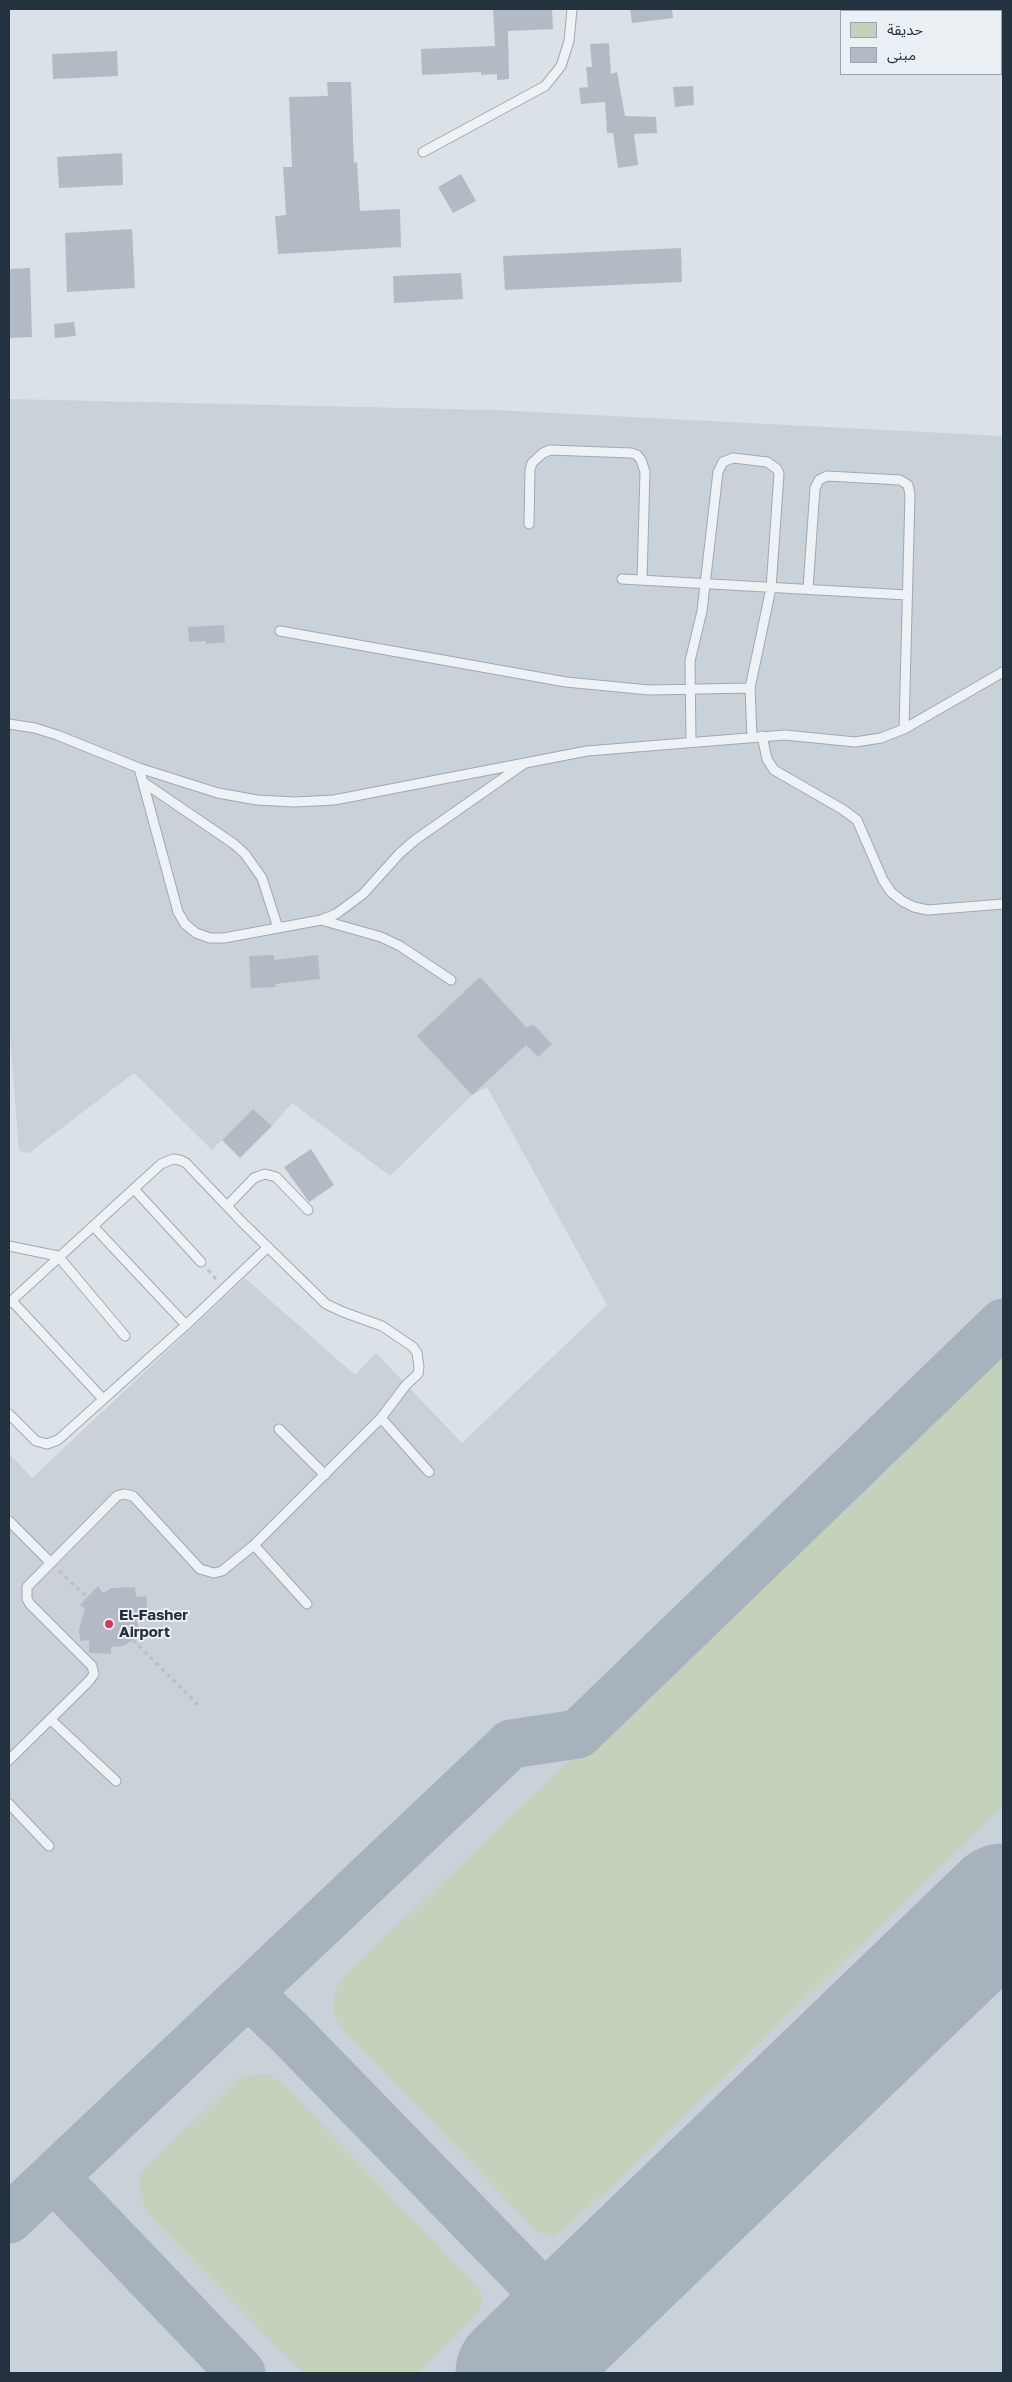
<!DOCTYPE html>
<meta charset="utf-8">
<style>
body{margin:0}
#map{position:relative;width:1012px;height:2382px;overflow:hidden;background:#dbe2e7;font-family:"Golos Text","Noto Sans Arabic",sans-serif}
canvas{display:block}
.frame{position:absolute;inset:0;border:10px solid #24313f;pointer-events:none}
.legend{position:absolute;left:840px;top:10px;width:162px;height:65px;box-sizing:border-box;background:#ebf0f5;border:1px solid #9ba4ac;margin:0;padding:6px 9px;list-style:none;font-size:15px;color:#24313f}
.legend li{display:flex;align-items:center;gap:10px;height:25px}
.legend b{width:25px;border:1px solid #9ba4ac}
</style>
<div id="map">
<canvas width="1012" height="2382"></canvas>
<div class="frame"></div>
<ul class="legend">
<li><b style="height:14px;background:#c4d2bc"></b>حديقة</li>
<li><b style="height:14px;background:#b2bbc4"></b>مبنى</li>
</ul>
</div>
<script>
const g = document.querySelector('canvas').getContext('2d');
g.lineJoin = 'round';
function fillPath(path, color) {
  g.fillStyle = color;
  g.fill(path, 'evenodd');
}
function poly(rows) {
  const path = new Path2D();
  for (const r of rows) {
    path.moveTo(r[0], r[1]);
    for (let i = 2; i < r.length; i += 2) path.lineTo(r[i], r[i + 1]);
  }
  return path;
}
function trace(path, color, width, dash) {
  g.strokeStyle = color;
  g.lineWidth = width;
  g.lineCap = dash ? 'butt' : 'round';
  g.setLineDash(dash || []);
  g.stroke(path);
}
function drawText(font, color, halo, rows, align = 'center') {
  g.font = font + ' "Golos Text",sans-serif';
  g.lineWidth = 4;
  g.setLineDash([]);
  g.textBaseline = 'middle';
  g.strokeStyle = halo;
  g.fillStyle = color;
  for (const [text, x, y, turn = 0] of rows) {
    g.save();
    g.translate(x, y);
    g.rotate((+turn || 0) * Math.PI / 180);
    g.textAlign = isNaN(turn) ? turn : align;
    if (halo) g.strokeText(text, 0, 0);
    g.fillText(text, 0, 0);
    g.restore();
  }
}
const built = poly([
 [9,399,495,410,1003,436,1003,2373,9,2373,9,1453,32,1478,245,1278,355,1375,376,1353,462,1443,607,1305,487,1087,472,1095,390,1176,292,1103,272,1126,253,1109,212,1150,134,1073,29,1153,19,1151,9,1022]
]);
const green = poly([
 [1003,1340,1003,1806,610,2188,561,2231,553,2236,539,2233,338,2024,333,2011,334,1995,339,1981,582,1749,581,1744,738,1591],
 [269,2075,281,2082,475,2285,482,2295,483,2302,480,2310,417,2373,303,2373,151,2217,142,2201,139,2187,140,2173,238,2079,248,2076]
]);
const taxiway = poly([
 [248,1993,290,2033,570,2321],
 [54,2177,241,2373],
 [9,2219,511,1744,578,1734,1003,1323]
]);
const runway = poly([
 [516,2373,1003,1904]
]);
const building = poly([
 [493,9,552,9,553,29,508,31,509,79,497,80,497,74,481,75,481,72,422,75,421,49,495,46],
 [630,9,672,9,673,18,632,23],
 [609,43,611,74,617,72,625,116,656,117,657,133,634,134,638,165,618,168,613,133,607,133,605,102,581,104,579,88,588,87,586,67,592,67,590,44],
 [117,51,118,76,53,79,52,54],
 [327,82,351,82,354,163,357,162,360,211,400,209,401,247,278,254,275,216,286,215,283,167,292,167,289,97,328,96],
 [693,86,694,105,675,107,673,87],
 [122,153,123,185,59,188,57,157],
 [461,174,476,201,453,213,438,187],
 [132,229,135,288,67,292,65,233],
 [681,248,682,282,505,290,503,256],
 [30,268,32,337,9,338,9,269],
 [461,273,463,299,394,303,393,276],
 [74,322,76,336,55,338,54,324],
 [224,625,225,642,206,644,206,641,189,642,188,627],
 [274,955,274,960,318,955,320,979,275,984,276,987,251,988,249,956],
 [480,977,526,1027,534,1025,552,1044,538,1057,526,1045,472,1095,417,1036],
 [253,1109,272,1126,240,1158,222,1140],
 [311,1149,334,1185,309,1202,284,1167],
 [98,1586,103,1593,112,1588,135,1587,136,1597,146,1596,148,1618,137,1619,139,1632,133,1640,123,1646,111,1647,111,1654,89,1653,89,1640,80,1641,79,1629,85,1609,80,1605]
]);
const path = poly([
 [208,1270,217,1280],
 [59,1571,86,1596],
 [133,1640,200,1707]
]);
const lane = poly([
 [423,152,545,86,561,66,569,41,572,9],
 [529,524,530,470,532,463,543,453,550,450,631,453,637,455,641,460,645,472,642,580],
 [622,579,907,595],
 [808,589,815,488,819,480,827,476,900,480,908,485,910,494,904,729],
 [280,631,566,682,649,690,750,688],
 [9,724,35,728,57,735,139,768,218,793,257,800,295,802,334,800,587,751,785,735,855,742,881,738,904,729,1003,672],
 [762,736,767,759,774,770,842,809,857,820,883,880,891,892,902,901,914,907,928,910,1003,904],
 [691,742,690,661,702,611,718,472,723,462,733,458,767,462,777,469,779,474,771,588,750,688,752,737],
 [139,768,178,912,185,924,196,933,210,938,224,938,321,920,336,914,363,894,400,853,415,840,525,763],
 [143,782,234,844,245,854,262,878,278,928],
 [321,920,381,937,400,946,451,980],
 [134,1189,201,1262],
 [227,1206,254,1178,265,1174,276,1177,308,1210],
 [93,1226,186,1325],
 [9,1246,58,1256,125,1336],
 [12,1301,103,1399],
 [9,1303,161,1164,173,1159,180,1160,186,1163,242,1222,326,1304,343,1312,382,1326,413,1347,417,1353,419,1367,418,1374,406,1385,381,1418,254,1545,222,1571,214,1573,200,1569,133,1496,124,1494,117,1496,27,1587,27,1599,30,1604,92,1666,94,1674,89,1681,9,1760],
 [9,1414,36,1441,47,1444,58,1440,186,1325,268,1247],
 [381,1418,429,1472],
 [279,1429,325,1475],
 [9,1521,51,1563],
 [254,1545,307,1604],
 [50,1719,116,1781],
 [9,1804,49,1846]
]);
const markers = [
 [109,1624,5,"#d93460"]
];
const poiNames = [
 ["El-Fasher",119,1615],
 ["Airport",119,1632]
];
fillPath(built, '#c9d1d9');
fillPath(green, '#c4d2bc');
trace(taxiway, '#a8b2bc', 49);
trace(runway, '#a8b2bc', 121);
fillPath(building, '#b2bbc4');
trace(lane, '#a0a9b1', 11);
trace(path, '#b9c0c6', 3, [4, 4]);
trace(lane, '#eef2f5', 9);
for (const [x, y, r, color] of markers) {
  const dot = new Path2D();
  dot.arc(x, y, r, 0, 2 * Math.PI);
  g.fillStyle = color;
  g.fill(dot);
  trace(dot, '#ebf0f5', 2);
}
drawText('bold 15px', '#24313f', '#ebf0f5', poiNames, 'left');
</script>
